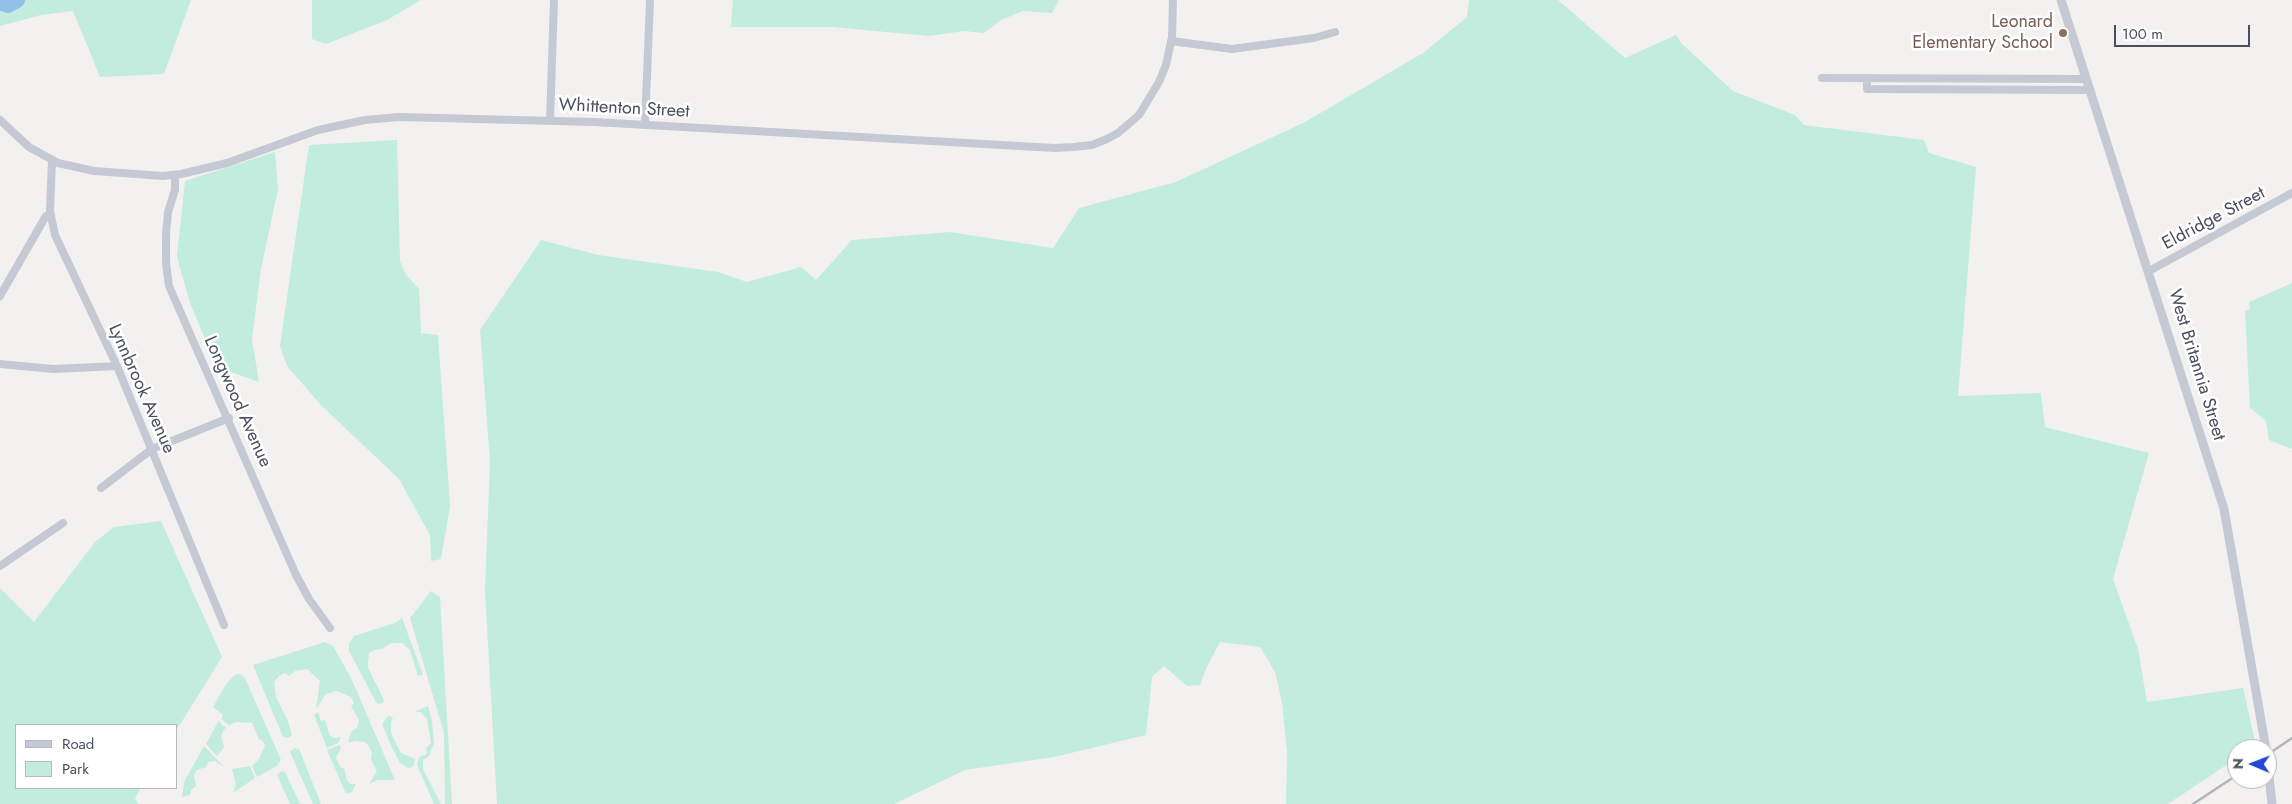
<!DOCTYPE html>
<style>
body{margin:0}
#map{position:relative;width:2292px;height:804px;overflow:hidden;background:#f2f1f0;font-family:Jost,sans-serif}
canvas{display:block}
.legend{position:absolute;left:15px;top:724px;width:162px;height:65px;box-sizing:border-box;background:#fff;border:1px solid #b6b9be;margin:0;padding:6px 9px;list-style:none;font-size:15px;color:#494f5c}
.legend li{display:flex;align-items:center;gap:10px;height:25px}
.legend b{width:25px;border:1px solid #b6b9be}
.north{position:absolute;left:2227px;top:739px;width:50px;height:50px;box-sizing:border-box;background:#fff;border:1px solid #b6b9be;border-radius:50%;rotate:271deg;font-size:14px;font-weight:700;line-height:20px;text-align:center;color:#494f5c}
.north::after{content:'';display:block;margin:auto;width:18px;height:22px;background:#2748d6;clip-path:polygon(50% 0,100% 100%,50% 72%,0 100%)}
.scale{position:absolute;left:2114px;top:25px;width:136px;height:22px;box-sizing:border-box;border:2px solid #494f5c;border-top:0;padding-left:6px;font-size:15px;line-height:18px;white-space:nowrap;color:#494f5c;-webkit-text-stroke:4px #fff;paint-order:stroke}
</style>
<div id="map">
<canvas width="2292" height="804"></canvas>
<ul class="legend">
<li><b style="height:6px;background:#c5c9d4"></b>Road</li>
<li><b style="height:14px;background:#c2ecdd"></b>Park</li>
</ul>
<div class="north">N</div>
<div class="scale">100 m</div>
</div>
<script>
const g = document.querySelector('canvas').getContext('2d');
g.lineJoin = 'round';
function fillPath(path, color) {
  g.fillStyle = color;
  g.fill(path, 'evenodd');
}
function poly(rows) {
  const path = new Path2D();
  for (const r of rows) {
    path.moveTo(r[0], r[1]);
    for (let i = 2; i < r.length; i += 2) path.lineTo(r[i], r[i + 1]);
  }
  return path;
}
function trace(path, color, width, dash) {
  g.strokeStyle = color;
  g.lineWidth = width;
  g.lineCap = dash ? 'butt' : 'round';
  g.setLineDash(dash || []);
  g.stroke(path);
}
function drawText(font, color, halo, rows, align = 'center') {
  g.font = font + ' Jost,sans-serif';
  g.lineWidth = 5;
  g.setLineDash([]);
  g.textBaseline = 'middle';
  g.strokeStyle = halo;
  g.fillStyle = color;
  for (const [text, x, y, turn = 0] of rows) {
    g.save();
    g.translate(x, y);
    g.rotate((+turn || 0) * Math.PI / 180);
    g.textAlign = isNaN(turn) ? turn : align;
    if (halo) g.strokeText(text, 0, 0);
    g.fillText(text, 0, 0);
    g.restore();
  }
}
const green = poly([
 [0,0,191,0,164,74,100,77,73,11,41,15,0,26],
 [312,0,421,0,387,20,326,44,312,39],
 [733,0,1059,0,1052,13,1023,11,1001,20,984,33,964,31,929,36,832,27,731,27],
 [1469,0,1558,0,1625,58,1676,35,1681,43,1733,91,1795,115,1804,125,1924,140,1929,153,1976,167,1958,396,2041,393,2045,427,2149,453,2113,579,2138,649,2147,702,2243,688,2256,745,2251,749,2237,749,2237,758,2168,804,1286,804,1287,753,1282,702,1275,672,1260,647,1220,642,1206,669,1200,685,1187,686,1164,666,1152,677,1146,735,1054,757,965,770,894,804,497,804,485,591,490,461,480,330,541,240,598,255,718,272,747,282,801,267,816,280,852,240,950,232,1053,248,1079,208,1176,182,1305,122,1423,53,1467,17],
 [397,140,400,261,406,275,419,289,421,333,438,335,450,506,441,559,431,561,430,535,399,479,321,405,287,366,280,346,309,145],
 [275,152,278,189,261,269,252,339,259,382,217,367,190,303,177,257,185,181],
 [2292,283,2292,449,2269,440,2266,421,2250,408,2245,311,2250,310,2249,302],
 [161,521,222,657,176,731,176,725,16,725,16,788,141,788,135,798,138,804,0,804,0,588,34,622,95,542,114,527],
 [431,591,440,597,452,804,445,804,444,733,410,618],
 [402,618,423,675,418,676,410,650,402,643,391,643,382,649,374,650,369,653,368,662,368,668,384,700,383,703,377,704,349,651,349,643,354,636,395,623],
 [325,642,333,646,351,678,395,780,378,780,369,784,377,771,371,760,372,752,366,742,355,741,350,743,348,741,351,732,357,728,359,720,351,706,354,703,351,697,337,691,326,694,316,709,320,681,307,669,295,671,289,676,285,673,279,676,274,682,276,697,288,721,292,735,288,738,283,737,253,665],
 [240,674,245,678,281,760,277,766,257,777,252,766,259,759,265,746,263,741,259,739,252,723,236,722,229,725,221,719,223,715,213,707,226,684,235,675],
 [428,706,432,721,434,743,429,756,423,760,423,769,441,804,434,804,417,765,419,757,427,754,426,748,431,743,427,719,421,712,414,712],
 [318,712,321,721,325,720,330,736,334,738,341,737,338,743,327,748,314,715],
 [388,716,391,716,393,720,391,721,391,733,401,753,415,759,413,767,408,768,400,763,389,741,382,724],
 [219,720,222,725,226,727,221,735,224,747,217,756,206,744],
 [339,745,341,748,336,758,341,768,344,768,347,780,350,784,356,784,352,792,346,794,327,750],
 [204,746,225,768,215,761,208,762,206,767,197,770,194,775,196,786,191,790,190,795,182,797,184,782],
 [294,748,299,749,321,804,313,804,290,752],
 [250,766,255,778,233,793,236,785,232,769],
 [281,771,285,772,300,804,290,804,277,775]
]);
const river = poly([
 [0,2,8,5,17,0]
]);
const minor = poly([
 [1171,41,1232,49,1314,38,1335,32],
 [1822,78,2086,79],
 [1867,78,1867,89,2089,90],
 [0,120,29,147,58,163,94,171,163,176,181,174,227,163,318,130,365,120,399,117,594,122,1055,148,1073,147,1092,145,1107,139,1118,133,1139,115,1159,82,1166,65,1172,37,1173,0],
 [550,121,554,0],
 [645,125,650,0],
 [52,161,50,211,55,235,117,366,224,625],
 [175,175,175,190,168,212,166,234,166,263,169,286,296,575,309,599,330,628],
 [2149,271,2292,193],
 [0,296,43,221,46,216,50,216],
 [0,364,53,369,117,366],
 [101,488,152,449,229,418],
 [0,566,63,523]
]);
const tertiary = poly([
 [2061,0,2224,509,2266,749],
 [2267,757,2272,804]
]);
const rail = poly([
 [2267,755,2292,738],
 [2193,804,2237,775]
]);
const markers = [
 [2063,33,5,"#8d6e63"]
];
const educationNames = [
 ["Leonard",2053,23],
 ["Elementary School",2053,44]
];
const streetNames = [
 ["Whittenton Street",624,109,3],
 ["Eldridge Street",2214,219,-28],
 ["West Britannia Street",2196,365,73],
 ["Lynnbrook Avenue",141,389,66],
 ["Longwood Avenue",237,402,66]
];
fillPath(green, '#c2ecdd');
trace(river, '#92c0e6', 16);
trace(minor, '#c5c9d4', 8);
trace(tertiary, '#c5c9d4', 9);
trace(rail, '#b3b4ba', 2.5);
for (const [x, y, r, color] of markers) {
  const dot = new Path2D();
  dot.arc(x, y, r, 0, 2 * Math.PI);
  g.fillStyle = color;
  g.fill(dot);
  trace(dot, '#fff', 2);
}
drawText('18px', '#785e54', '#fff', educationNames, 'right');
drawText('18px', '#494f5c', '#fff', streetNames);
</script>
